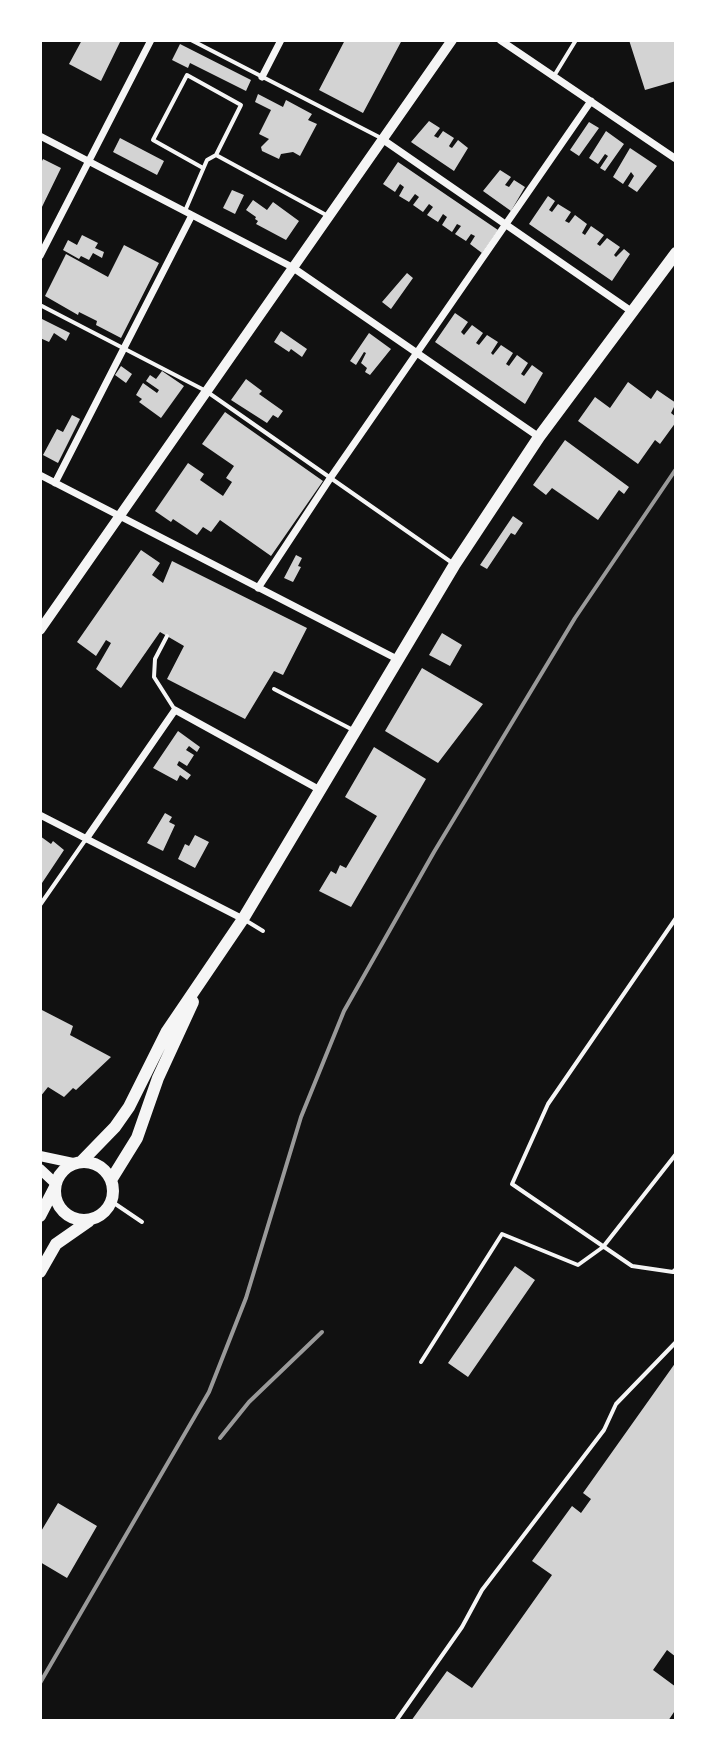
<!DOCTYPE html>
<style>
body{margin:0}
#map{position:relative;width:716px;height:1761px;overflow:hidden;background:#111;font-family:Rubik,sans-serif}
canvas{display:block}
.frame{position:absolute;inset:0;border:42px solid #fff;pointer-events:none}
</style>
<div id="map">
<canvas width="716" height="1761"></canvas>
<div class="frame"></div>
</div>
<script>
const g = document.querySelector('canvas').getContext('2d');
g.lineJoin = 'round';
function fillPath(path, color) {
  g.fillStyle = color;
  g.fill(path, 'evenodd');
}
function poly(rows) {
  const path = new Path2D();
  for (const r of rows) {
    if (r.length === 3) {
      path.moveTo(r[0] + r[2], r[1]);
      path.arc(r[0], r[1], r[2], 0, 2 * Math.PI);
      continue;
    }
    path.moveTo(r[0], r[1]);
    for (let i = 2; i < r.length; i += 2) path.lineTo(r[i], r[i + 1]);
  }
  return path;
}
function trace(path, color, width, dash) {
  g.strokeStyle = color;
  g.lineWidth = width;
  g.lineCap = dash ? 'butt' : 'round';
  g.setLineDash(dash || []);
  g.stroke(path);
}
const building = poly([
 [82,40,121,40,101,81,69,64],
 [345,40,402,40,363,113,319,90],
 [629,40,676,40,676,81,645,90],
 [180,44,251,80,246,91,190,63,188,68,172,60],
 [258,94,283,107,286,100,312,114,308,120,317,124,300,156,293,152,281,154,279,159,262,151,261,147,269,139,259,134,271,110,255,102],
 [429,121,440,128,434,136,438,138,443,131,454,138,449,146,450,147,452,148,458,140,468,148,454,171,411,142],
 [589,122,599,128,579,156,570,150],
 [606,131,624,144,605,171,600,168,608,156,605,154,598,164,589,158],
 [120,138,164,161,157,175,113,152],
 [630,148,657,166,637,192,628,186,634,176,631,172,623,184,613,177],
 [43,159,61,168,40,211,40,165],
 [398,162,498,230,482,253,470,244,475,236,471,234,466,241,455,234,461,226,457,224,452,232,442,225,447,217,443,214,438,222,427,215,433,207,429,204,423,212,413,205,419,197,415,194,409,202,399,196,404,187,400,184,395,192,383,184],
 [500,170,511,177,505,185,509,187,514,180,525,187,511,211,483,191],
 [232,190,244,195,235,214,223,208],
 [548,196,555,201,549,210,552,212,558,204,571,212,565,221,569,223,575,215,587,224,582,233,585,235,591,226,604,235,597,244,600,246,607,238,620,247,614,255,616,257,624,249,630,254,612,281,529,224],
 [253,200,267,210,273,202,299,221,286,240,256,224,258,221,255,219,256,217,246,210],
 [82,235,98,243,95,248,104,252,102,258,93,253,89,260,81,256,79,259,63,250,68,240,77,245],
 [124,245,159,263,121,338,96,325,97,321,79,312,78,315,45,296,66,254,108,277],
 [407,273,413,278,391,309,382,302],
 [455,313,468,322,461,332,464,335,472,325,483,333,476,343,479,345,487,335,498,342,491,353,493,355,501,345,513,353,506,364,509,366,517,355,528,363,521,374,524,376,532,365,543,373,525,404,435,342],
 [40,318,70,333,66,341,54,333,49,342,40,338],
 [281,331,307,349,302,357,291,349,289,352,274,342],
 [369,333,391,349,370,375,365,372,367,368,361,363,366,353,364,352,356,365,350,361],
 [121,366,132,374,126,383,115,375],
 [162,371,184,386,161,418,139,402,142,399,136,395,143,383,157,393,159,390,146,381,150,375,156,379],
 [246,379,262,391,259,394,283,411,278,418,273,415,267,423,231,400],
 [628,382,651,399,657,390,676,403,671,413,676,417,676,422,660,444,655,440,638,464,578,421,595,397,610,408],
 [225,412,323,481,271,556,220,520,211,532,203,527,197,535,173,519,171,522,155,511,188,463,204,474,200,480,223,496,232,482,226,478,234,466,202,444],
 [72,415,80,419,58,463,43,455,57,429,63,432],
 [565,440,629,487,624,494,619,490,598,520,552,488,546,495,533,485],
 [513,516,523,523,515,535,511,533,487,569,480,565],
 [141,550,160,563,152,575,163,583,172,561,307,628,283,675,274,671,245,719,167,679,184,646,160,632,121,688,96,669,111,643,106,640,96,656,77,642],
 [296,555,302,558,298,566,301,567,293,582,284,578],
 [442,633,462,645,450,666,429,655],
 [422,668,483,704,438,763,385,731],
 [178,731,200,747,197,752,189,746,186,750,194,755,187,766,179,761,177,765,191,775,187,780,180,775,177,781,153,768],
 [374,747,426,779,351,907,319,891,331,871,336,874,340,865,346,868,377,816,345,797],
 [165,813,172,817,169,822,175,825,163,851,147,843],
 [195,835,209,842,195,868,178,859,185,844,189,846],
 [40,836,51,844,53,841,64,850,40,886],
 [40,1009,73,1026,70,1035,111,1057,76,1090,73,1088,64,1097,48,1087,40,1097],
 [515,1266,535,1280,468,1377,448,1363],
 [676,1362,676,1657,667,1650,653,1670,676,1687,676,1709,668,1721,411,1721,447,1671,472,1688,552,1575,532,1561,572,1506,581,1513,591,1499,583,1493],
 [58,1503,97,1526,67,1578,40,1562,40,1533]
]);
const service = poly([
 [191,40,381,138],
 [554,76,576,40],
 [203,168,153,140,187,75,241,105,216,155],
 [185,211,207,160,216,155,328,216],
 [40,305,206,391,451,562],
 [167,636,155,659,154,677,175,710],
 [274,689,353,730],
 [40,905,86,839],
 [676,918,548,1104,512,1184,632,1266,673,1272,676,1269],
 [245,920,263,931],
 [111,1201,142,1222],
 [421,1362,502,1234,578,1265,603,1247,676,1154],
 [396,1721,462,1627,482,1590,604,1430,616,1404,676,1342]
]);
const minor = poly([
 [500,40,676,159],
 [262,77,281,40],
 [40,136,292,267,539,437],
 [382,139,631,311],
 [40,256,151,40],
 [40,475,397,659],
 [55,483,192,215],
 [258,588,331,477,591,101],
 [40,815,243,919],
 [86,839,175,710,320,790]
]);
const secondary = poly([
 [40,630,452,40],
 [40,1156,73,1163],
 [40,1169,56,1184]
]);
const primary = poly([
 [84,1191,29],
 [81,1162,115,1127,129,1107,167,1031,243,919,455,564,539,437,676,253],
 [111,1180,137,1138,158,1078,193,1002],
 [40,1216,55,1187],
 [40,1272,56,1244,89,1221]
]);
const rail = poly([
 [220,1438,249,1402,322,1332],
 [40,1683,209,1392,246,1298,301,1117,344,1011,434,852,575,618,676,469]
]);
fillPath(building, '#d3d3d3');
trace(service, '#f5f5f5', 4);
trace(minor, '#f5f5f5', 7);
trace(secondary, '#f5f5f5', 10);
trace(primary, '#f5f5f5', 12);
trace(rail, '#9a9a9a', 4);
</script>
